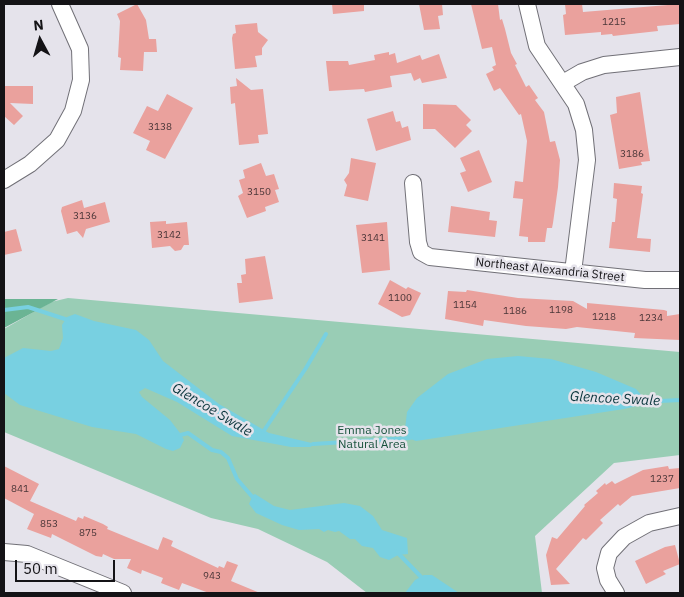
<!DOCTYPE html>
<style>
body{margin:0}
#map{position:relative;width:684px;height:597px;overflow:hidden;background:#e5e3eb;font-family:"IBM Plex Sans",sans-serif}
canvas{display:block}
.frame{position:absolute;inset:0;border:5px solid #141316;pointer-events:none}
.north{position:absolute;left:15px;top:15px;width:50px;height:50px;-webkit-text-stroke:4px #e5e3eb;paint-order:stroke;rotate:354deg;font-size:14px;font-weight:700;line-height:20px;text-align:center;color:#141316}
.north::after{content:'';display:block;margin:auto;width:18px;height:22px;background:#141316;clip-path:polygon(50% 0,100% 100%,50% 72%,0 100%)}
.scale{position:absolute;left:15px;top:560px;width:100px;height:22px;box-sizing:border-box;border:2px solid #141316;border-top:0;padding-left:6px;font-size:15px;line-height:18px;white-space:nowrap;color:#141316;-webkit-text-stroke:4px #e5e3eb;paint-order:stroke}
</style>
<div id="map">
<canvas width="684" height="597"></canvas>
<div class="frame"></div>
<div class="north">N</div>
<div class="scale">50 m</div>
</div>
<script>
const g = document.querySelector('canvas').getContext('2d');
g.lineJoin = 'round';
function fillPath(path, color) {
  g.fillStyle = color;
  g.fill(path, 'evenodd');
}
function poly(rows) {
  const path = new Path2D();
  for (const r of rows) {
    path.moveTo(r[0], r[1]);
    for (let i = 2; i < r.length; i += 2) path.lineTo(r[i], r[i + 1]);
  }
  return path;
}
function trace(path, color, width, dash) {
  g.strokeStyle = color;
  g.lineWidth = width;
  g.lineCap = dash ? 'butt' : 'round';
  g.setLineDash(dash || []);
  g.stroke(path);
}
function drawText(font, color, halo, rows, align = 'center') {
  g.font = font + ' "IBM Plex Sans",sans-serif';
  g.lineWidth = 5;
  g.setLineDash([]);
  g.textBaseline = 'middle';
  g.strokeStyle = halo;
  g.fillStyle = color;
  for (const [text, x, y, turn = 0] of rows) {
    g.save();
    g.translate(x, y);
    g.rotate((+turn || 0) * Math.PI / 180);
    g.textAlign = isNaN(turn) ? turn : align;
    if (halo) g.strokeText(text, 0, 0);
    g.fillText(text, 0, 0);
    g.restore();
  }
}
const green = poly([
 [68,298,680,352,680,455,614,463,535,536,542,593,367,593,327,562,258,529,211,518,4,432,4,329,51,302]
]);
const forest = poly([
 [4,299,58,299,4,328]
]);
const water = poly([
 [75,314,94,321,136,330,149,340,163,361,219,404,269,433,316,444,310,447,291,447,232,436,177,402,145,388,139,392,142,397,170,420,180,433,184,440,180,448,173,451,166,449,136,434,92,427,20,405,4,393,4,358,23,348,51,351,59,349,63,338,62,325,67,317],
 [518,356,551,359,596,372,636,389,644,398,644,402,641,405,624,409,416,441,408,438,405,429,407,412,417,398,448,374,487,359],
 [255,494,274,506,290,510,344,503,360,506,373,516,382,530,407,538,408,554,398,555,389,560,380,557,373,548,362,546,355,539,350,539,339,531,335,532,328,530,324,532,319,529,299,530,282,525,256,513,249,504,253,495],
 [424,575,432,575,459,593,405,593,415,580]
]);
const stream = poly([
 [4,310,28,307,68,320],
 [641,402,680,400],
 [263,432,306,368,326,334],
 [177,436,188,433,212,450,221,452,228,458,237,479,255,500],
 [313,444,410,438],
 [396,551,423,579]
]);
const building = poly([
 [137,4,146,20,149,39,156,39,157,52,144,52,143,71,120,70,121,58,118,57,120,21,117,14],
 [332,4,364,4,364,11,333,14],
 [419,4,442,4,443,15,438,16,440,29,424,30],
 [471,4,498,4,500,20,502,19,505,29,511,53,517,64,515,65,526,87,529,85,538,98,535,100,544,112,550,142,555,141,560,160,558,187,553,223,552,228,547,228,545,242,528,242,528,237,519,236,523,199,513,198,515,181,523,182,527,141,521,114,519,115,500,88,494,91,486,74,494,70,492,67,496,65,492,47,482,49],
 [565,4,582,4,583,12,680,4,680,24,657,26,658,31,613,36,612,34,601,35,601,32,565,35,563,15,566,14],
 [257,23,258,32,268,40,262,48,262,55,255,56,257,67,235,69,232,38,233,34,236,33,235,25],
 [389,52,389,55,395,53,397,63,420,55,422,60,439,54,447,78,422,83,420,78,414,81,411,73,390,76,392,87,365,92,364,89,329,91,326,61,348,61,349,65,375,60,374,55],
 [236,78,251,90,263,89,268,134,258,135,259,143,239,145,235,103,231,104,230,87,237,86],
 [5,86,33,86,33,104,10,103,23,116,14,125,4,116],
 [640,92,650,161,641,162,642,165,619,169,610,115,617,113,616,97],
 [167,94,193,108,165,159,146,150,150,141,133,133,147,106,158,111],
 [423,104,456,105,471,120,466,125,472,131,455,148,435,129,423,129],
 [393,111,396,122,400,121,402,128,408,126,411,140,376,151,367,119],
 [479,150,492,182,468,192,460,173,466,171,460,158],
 [351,158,376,163,368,201,344,196,347,185,344,180,349,173],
 [261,163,266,176,274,174,279,189,275,190,279,202,265,207,266,211,247,218,238,196,243,193,239,180,245,178,243,170],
 [614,183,642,186,641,193,643,194,637,238,651,239,650,252,609,248,612,222,615,222,617,199,613,198],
 [82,200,84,208,105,202,110,222,86,229,83,238,77,231,67,234,61,211,62,207],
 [451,206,490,212,489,220,497,221,495,237,448,232],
 [166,221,166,224,187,222,189,245,184,245,181,250,175,251,170,246,152,248,150,222],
 [387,222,390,270,362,273,356,225],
 [16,229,22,251,4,255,4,232],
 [265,256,273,299,239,303,237,283,242,283,241,275,246,274,245,259],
 [390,280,406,289,408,287,421,293,410,315,402,317,378,304],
 [467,290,518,298,573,301,587,309,587,303,664,310,667,311,667,316,680,314,680,340,634,338,635,333,577,327,566,329,526,326,484,320,483,326,445,319,448,291,466,292],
 [4,466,39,484,30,501,76,521,78,517,83,519,84,516,103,524,108,527,107,529,158,550,163,537,173,541,171,546,218,568,219,566,224,568,227,561,238,565,231,581,260,593,209,593,182,583,179,590,161,583,163,578,142,570,141,574,127,568,131,559,114,559,103,554,102,557,96,556,52,534,51,538,27,529,34,514,4,498],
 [668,466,669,469,680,468,680,488,632,496,620,506,618,504,600,520,603,523,586,540,583,538,556,569,570,584,551,585,546,555,552,537,557,539,585,506,584,505,598,493,596,491,605,483,606,485,612,481,615,484,643,470],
 [675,545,680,564,663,571,666,574,646,584,635,561,665,547]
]);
const minor = poly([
 [527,4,537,46,576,104,584,130,587,160,573,272],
 [563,83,582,72,604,65,680,57],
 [4,180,30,164,57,140,73,111,81,80,80,49,60,4],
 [413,183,418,242,421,252,430,257,645,280,680,280],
 [4,552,27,554,123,593],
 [616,593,608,580,605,568,609,553,624,537,649,523,680,516]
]);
const numberNames = [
 ["1215",614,22],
 ["3138",160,127],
 ["3186",632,154],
 ["3150",259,192],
 ["3136",85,216],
 ["3142",169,235],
 ["3141",373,238],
 ["1100",400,298],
 ["1154",465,305],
 ["1198",561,310],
 ["1186",515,311],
 ["1218",604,317],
 ["1234",651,318],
 ["1237",662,479],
 ["841",20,489],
 ["853",49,524],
 ["875",88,533],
 ["943",212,576]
];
const streetNames = [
 ["Northeast Alexandria Street",550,270,6]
];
const parkNames = [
 ["Emma Jones",372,431],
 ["Natural Area",372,445]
];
const waterNames = [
 ["Glencoe Swale",615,399,3],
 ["Glencoe Swale",212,410,31]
];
fillPath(green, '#99cdb5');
fillPath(forest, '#6bb494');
fillPath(water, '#78d0e1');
trace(stream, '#78d0e1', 4);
fillPath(building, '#eaa19d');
trace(minor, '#717077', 18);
trace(minor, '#fff', 16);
drawText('10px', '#4a3638', null, numberNames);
drawText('12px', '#141316', '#e5e3eb', streetNames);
drawText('12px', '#17513b', '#e5e3eb', parkNames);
drawText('italic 14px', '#09353c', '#e5e3eb', waterNames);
</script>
